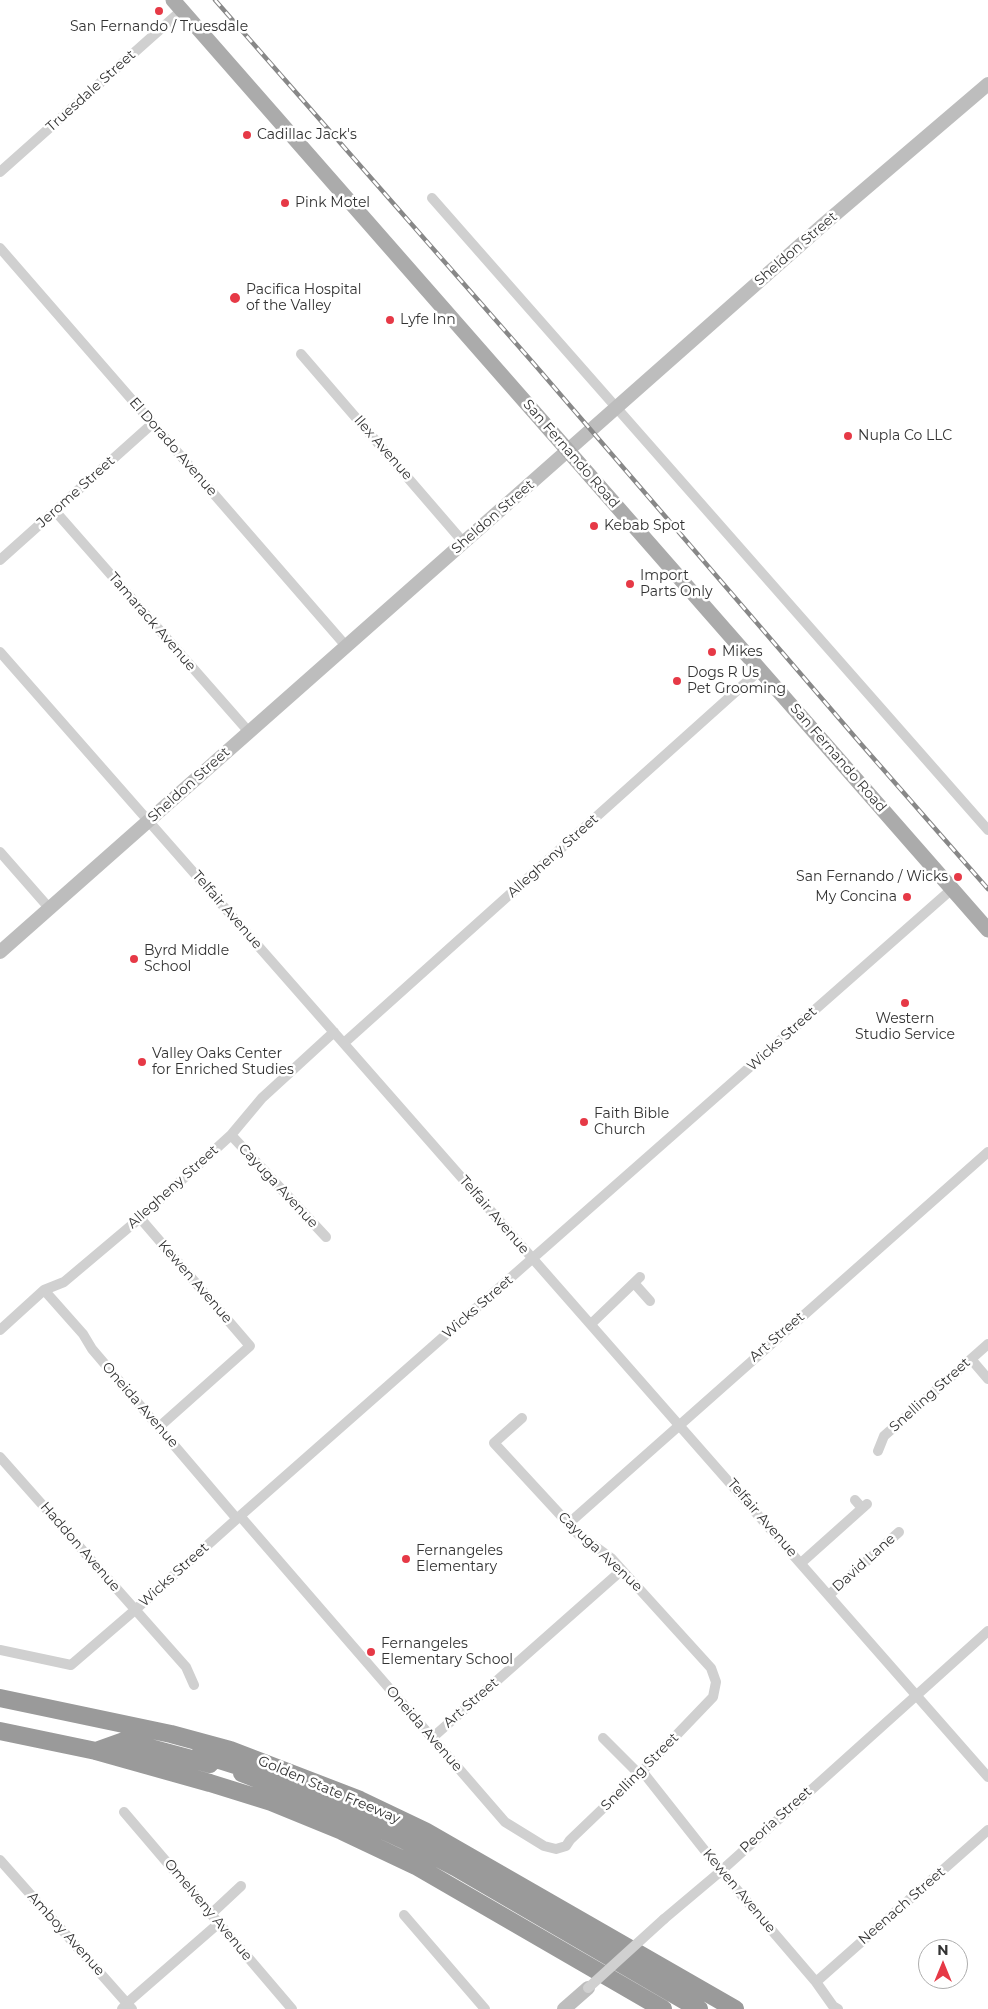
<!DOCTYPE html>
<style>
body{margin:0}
#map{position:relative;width:988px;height:2009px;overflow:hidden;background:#fff;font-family:Montserrat,sans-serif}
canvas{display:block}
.north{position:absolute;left:918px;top:1939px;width:50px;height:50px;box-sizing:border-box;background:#fff;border:1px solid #adadad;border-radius:50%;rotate:0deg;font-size:14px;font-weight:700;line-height:20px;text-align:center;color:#333}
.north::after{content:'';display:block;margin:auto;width:18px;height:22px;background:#e63946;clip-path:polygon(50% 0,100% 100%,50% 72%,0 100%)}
</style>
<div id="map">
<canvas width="988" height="2009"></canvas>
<div class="north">N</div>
</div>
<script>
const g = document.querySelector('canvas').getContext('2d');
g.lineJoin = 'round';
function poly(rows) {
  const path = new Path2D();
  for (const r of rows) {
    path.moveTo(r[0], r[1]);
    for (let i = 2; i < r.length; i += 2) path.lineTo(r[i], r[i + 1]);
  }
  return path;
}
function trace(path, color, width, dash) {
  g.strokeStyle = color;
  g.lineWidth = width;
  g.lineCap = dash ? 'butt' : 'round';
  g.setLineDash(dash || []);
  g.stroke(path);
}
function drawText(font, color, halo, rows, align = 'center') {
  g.font = font + ' Montserrat,sans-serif';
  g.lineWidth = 5;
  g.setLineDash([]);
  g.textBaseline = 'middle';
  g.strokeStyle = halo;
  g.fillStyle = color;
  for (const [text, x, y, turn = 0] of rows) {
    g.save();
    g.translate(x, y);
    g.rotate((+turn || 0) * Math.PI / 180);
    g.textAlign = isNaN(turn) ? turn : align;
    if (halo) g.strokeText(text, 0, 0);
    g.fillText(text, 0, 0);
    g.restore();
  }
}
const street = poly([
 [0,172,182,10],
 [432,198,988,830],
 [0,248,346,646],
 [301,354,464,543],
 [55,511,249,732],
 [0,560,152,424],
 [0,652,988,1777],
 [0,852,50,909],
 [344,1043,761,669],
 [231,1135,326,1237],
 [140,1218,250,1346,159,1427],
 [634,1283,650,1301],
 [44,1290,83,1334,92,1349,237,1519],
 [591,1324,640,1277],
 [0,1330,44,1290,64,1282,140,1218,231,1135,262,1098,334,1032],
 [971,1359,988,1379],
 [878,1451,884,1436,988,1344],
 [0,1457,186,1667,194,1685],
 [855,1500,862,1508],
 [240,1516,505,1822,544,1846,556,1849,566,1846,570,1840,642,1771,713,1697,716,1682,711,1668,622,1570,611,1558,578,1534,494,1443,522,1418],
 [568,1524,988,1152],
 [801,1563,867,1504],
 [829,1595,899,1532],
 [0,1650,71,1665,135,1610,240,1516,952,889],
 [432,1738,622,1570],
 [603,1738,639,1774],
 [642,1771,721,1871,816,1982,833,2006,838,2009],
 [124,1812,292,2009],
 [0,1860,132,2009],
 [211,1914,241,1886],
 [404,1915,485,2009],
 [664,1919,721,1871,988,1631],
 [816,1982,988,1830],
 [122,2009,127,2003,219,1923]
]);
const secondary = poly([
 [0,952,824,224,988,84],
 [564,2009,588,1988]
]);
const primary = poly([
 [173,0,988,930]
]);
const highway = poly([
 [0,1698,171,1734,230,1750,360,1800,425,1831,735,2009],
 [0,1731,96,1751,210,1783,271,1802,342,1831,416,1866,663,2009],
 [96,1751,124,1741,210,1764],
 [200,1754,257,1772],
 [242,1773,348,1814,404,1840,455,1867,699,2009]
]);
const rail = poly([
 [215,0,535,365,861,744,988,889]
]);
const streetBridge = poly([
 [588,1988,664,1919]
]);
const markers = [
 [159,11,5,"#e63946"],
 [247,135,5,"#e63946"],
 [285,203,5,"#e63946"],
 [235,298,6,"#e63946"],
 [390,320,5,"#e63946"],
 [848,436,5,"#e63946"],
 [594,526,5,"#e63946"],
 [630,584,5,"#e63946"],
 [712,652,5,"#e63946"],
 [677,681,5,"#e63946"],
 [958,877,5,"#e63946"],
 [907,897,5,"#e63946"],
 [134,959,5,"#e63946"],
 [905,1003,5,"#e63946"],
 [142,1062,5,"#e63946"],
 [584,1122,5,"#e63946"],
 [406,1559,5,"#e63946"],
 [371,1652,5,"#e63946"]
];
const poiNames = [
 ["San Fernando / Truesdale",159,27,"center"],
 ["Cadillac Jack's",257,135],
 ["Pink Motel",295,203],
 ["Pacifica Hospital",246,290],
 ["of the Valley",246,306],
 ["Lyfe Inn",400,320],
 ["Nupla Co LLC",858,436],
 ["Kebab Spot",604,526],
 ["Import",640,576],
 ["Parts Only",640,592],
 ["Mikes",722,652],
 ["Dogs R Us",687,673],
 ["Pet Grooming",687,689],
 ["San Fernando / Wicks",948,877,"right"],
 ["My Concina",897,897,"right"],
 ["Byrd Middle",144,951],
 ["School",144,967],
 ["Western",905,1019,"center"],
 ["Studio Service",905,1035,"center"],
 ["Valley Oaks Center",152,1054],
 ["for Enriched Studies",152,1070],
 ["Faith Bible",594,1114],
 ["Church",594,1130],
 ["Fernangeles",416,1551],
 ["Elementary",416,1567],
 ["Fernangeles",381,1644],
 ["Elementary School",381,1660]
];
const streetNames = [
 ["Truesdale Street",91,91,-42],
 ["Sheldon Street",796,249,-41],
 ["El Dorado Avenue",173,447,49],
 ["Ilex Avenue",383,448,49],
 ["San Fernando Road",571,454,49],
 ["Jerome Street",76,492,-42],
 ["Sheldon Street",493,517,-41],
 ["Tamarack Avenue",152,622,49],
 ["San Fernando Road",838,758,49],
 ["Sheldon Street",189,785,-42],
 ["Allegheny Street",553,856,-42],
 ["Telfair Avenue",227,910,49],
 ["Wicks Street",782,1039,-42],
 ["Cayuga Avenue",278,1186,47],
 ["Allegheny Street",173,1187,-42],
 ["Telfair Avenue",494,1215,49],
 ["Kewen Avenue",195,1282,49],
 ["Wicks Street",478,1307,-41],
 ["Art Street",777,1337,-41],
 ["Snelling Street",930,1395,-42],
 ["Oneida Avenue",140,1405,49],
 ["Telfair Avenue",762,1518,49],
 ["Haddon Avenue",80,1547,49],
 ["Cayuga Avenue",600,1552,43],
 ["David Lane",864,1563,-42],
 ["Wicks Street",174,1575,-42],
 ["Art Street",471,1703,-41],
 ["Oneida Avenue",424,1729,49],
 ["Snelling Street",640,1772,-45],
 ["Golden State Freeway",329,1790,23],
 ["Peoria Street",776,1820,-42],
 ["Kewen Avenue",739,1891,50],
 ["Neenach Street",902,1906,-41],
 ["Omelveny Avenue",208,1910,50],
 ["Amboy Avenue",66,1934,48]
];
trace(street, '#d0d0d0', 10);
trace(secondary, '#bdbdbd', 14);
trace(primary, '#ababab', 15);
trace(highway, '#9a9a9a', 18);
trace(rail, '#888', 4.5);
trace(rail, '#fff', 2.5, [8]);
trace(streetBridge, '#d0d0d0', 10);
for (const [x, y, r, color] of markers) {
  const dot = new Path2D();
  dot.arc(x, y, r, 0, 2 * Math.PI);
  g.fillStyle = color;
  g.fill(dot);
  trace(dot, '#fff', 2);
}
drawText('14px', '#333', '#fff', poiNames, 'left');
drawText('14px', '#333', '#fff', streetNames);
</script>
